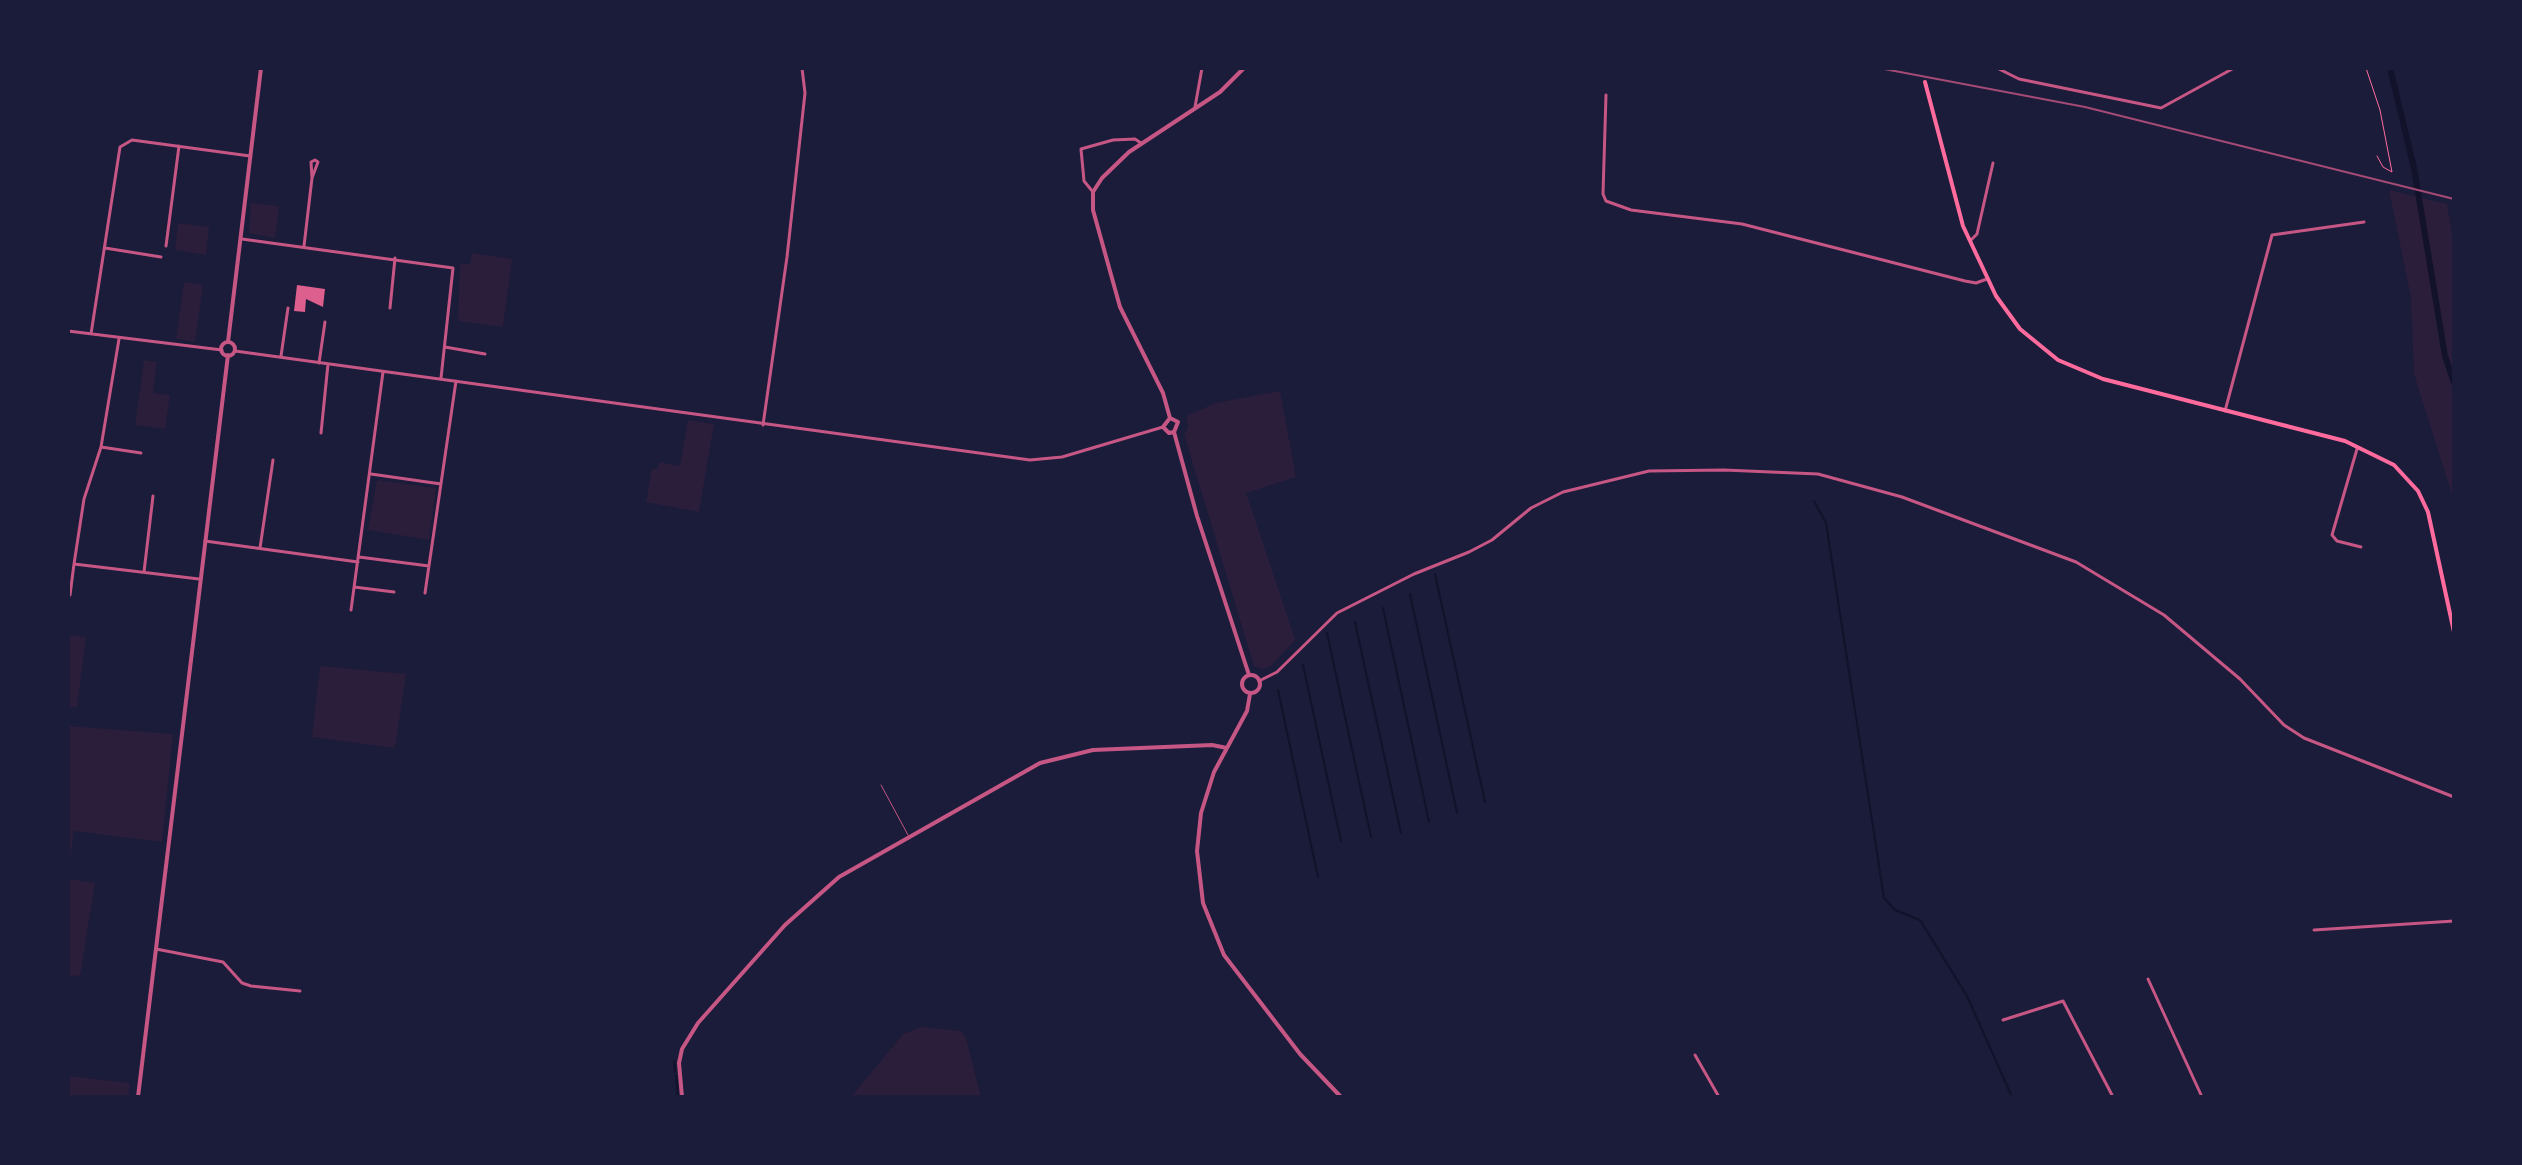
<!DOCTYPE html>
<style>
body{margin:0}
#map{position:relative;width:2522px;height:1165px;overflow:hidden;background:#1b1b3a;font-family:"Alegreya Sans",sans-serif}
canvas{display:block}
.frame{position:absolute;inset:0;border:70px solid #1b1b3a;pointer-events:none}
</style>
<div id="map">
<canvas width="2522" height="1165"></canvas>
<div class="frame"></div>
</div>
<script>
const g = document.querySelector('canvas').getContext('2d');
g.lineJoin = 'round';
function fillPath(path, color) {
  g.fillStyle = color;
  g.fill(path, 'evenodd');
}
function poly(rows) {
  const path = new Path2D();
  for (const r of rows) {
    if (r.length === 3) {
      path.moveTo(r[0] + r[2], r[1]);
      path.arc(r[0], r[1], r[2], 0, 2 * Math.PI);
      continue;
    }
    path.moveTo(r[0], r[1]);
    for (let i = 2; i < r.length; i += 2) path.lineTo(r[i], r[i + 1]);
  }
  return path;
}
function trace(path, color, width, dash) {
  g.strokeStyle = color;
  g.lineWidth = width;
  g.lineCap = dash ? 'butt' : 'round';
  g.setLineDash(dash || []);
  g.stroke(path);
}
const green = poly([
 [2389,190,2447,204,2454,245,2454,501,2414,374,2411,298],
 [251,203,279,206,275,238,249,233],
 [178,223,209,227,206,255,175,250],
 [472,253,512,259,503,327,458,321,460,264,470,264],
 [184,282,203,285,195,342,176,339],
 [144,360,157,362,153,393,170,395,165,429,135,425],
 [1280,391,1296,477,1246,493,1295,640,1271,666,1262,669,1254,666,1184,434,1188,428,1187,416,1215,403],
 [688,420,714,424,699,512,646,502,652,469,658,469,659,462,680,466],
 [377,480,436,488,429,540,368,530],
 [68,635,86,637,77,707,68,707],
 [320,666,406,674,395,748,312,737],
 [68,726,173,734,162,842,74,831,68,870],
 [68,879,95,883,80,976,68,975],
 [921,1027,961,1031,966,1038,981,1097,851,1097,903,1034],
 [68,1076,130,1083,128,1097,68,1097]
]);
const stream = poly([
 [1814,501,1826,523,1884,898,1895,910,1920,920,1967,996,2012,1097],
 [1435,574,1485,802],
 [1410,594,1457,813],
 [1383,608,1429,822],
 [1355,622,1401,833],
 [1327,633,1371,837],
 [1303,665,1341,841],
 [1278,690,1318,877],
 [674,1061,675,1072],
 [676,1076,678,1097]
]);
const canal = poly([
 [2390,68,2414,168,2445,356,2454,383]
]);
const building = poly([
 [297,285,325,289,323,307,306,299,305,312,294,311]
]);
const path = poly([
 [2366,68,2380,110,2392,172,2383,167,2377,156]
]);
const service = poly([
 [881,785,908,835]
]);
const minor = poly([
 [1997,68,2019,79,2161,108,2234,68],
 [1606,95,1603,194,1606,201,1631,210,1742,224,1965,281,1976,283,1987,279],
 [1195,107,1202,68],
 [1093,192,1084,181,1081,149,1113,140,1135,139,1141,143],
 [242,239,453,268,441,378],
 [1970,241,1977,234,1993,163],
 [166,246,179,146],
 [304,246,312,178,311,162,315,160,318,162,312,178],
 [105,248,161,257],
 [390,308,395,258],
 [68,331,222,350],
 [91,334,120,147,132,140,250,156],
 [119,339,101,447,84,499,74,564,199,579],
 [445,347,485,354],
 [235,351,1030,460,1062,457,1163,427],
 [281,356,288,308],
 [319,363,325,322],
 [2225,411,2272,235,2364,222],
 [763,425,787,257,805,93,802,68],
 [321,433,328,364],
 [101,447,141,453],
 [2357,449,2332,535,2337,541,2361,547],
 [371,474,441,484],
 [205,541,358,562],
 [260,548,273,460],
 [359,557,429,566],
 [144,572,153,496],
 [354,587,394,592],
 [425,593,456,381],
 [70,595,74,564],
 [351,610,383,372],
 [1259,681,1277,672,1337,613,1414,574,1469,552,1492,540,1531,508,1563,492,1649,471,1724,470,1818,474,1902,497,2076,562,2164,615,2240,679,2284,725,2304,738,2454,797],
 [2314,930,2454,921],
 [156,949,223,962,242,983,251,986,300,991],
 [2148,979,2202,1097],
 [2003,1020,2063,1001,2113,1097],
 [1695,1055,1719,1097]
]);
const tertiary = poly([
 [228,342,261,68],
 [228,349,7],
 [1170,418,1163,393,1120,307,1093,210,1093,192,1102,178,1129,152,1220,92,1244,68],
 [1170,418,1178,422,1174,432,1197,516,1249,675],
 [1170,418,1163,427,1169,433,1174,432],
 [1251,684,9],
 [1250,694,1247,711,1214,772,1201,813,1197,851,1203,903,1224,955,1300,1054,1341,1097],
 [138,1097,228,355],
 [682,1097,679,1063,682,1049,698,1023,785,925,839,877,1040,763,1093,750,1212,745,1227,748]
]);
const secondary = poly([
 [1925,82,1963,226,1996,296,2020,329,2058,360,2103,379,2345,441,2394,465,2418,491,2428,512,2454,632]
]);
const rail = poly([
 [1879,68,2085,107,2454,199]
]);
fillPath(green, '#2a1e3b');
trace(stream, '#12122b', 2);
trace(canal, '#12122b', 6);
fillPath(building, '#dd5f8e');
trace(path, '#ff6b9d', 1);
trace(service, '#c65784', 1);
trace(minor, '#c65784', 3);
trace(tertiary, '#c65784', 4);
trace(secondary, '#ff6b9d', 4);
trace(rail, '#a44b75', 2);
</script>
